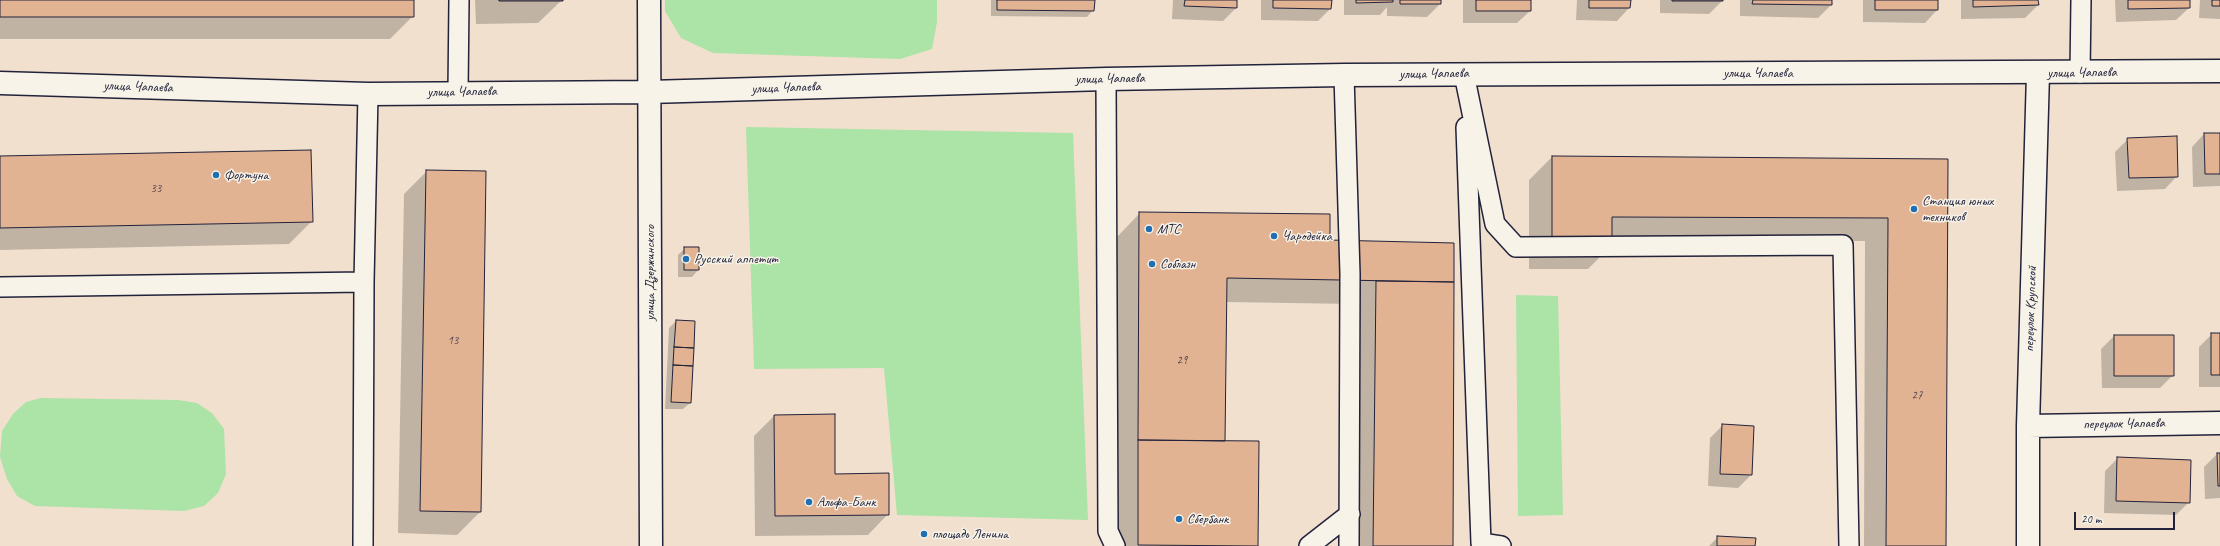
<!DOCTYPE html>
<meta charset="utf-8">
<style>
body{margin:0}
#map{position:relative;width:2220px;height:546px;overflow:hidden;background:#f1e0ce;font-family:Caveat,sans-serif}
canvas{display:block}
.scale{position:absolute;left:2074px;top:512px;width:101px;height:18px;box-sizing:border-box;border:2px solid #22223b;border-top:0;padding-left:5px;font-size:12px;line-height:14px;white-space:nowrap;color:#22223b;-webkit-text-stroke:3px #f7f3e8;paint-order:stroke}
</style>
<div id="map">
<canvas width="2220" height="546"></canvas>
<div class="scale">20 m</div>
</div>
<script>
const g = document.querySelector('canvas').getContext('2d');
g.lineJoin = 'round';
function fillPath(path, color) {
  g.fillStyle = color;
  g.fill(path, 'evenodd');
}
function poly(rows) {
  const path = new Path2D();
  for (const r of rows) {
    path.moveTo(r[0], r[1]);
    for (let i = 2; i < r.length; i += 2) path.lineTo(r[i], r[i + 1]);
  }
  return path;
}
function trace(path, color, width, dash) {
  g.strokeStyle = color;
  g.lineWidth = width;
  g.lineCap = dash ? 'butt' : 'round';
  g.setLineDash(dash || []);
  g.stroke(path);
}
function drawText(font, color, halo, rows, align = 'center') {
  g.font = font + ' Caveat,sans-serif';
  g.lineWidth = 3;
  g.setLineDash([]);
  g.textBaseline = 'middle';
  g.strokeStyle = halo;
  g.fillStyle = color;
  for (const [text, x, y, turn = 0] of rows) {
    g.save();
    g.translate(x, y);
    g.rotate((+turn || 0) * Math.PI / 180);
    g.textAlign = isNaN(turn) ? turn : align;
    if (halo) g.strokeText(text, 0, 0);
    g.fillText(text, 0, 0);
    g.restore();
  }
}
const green = poly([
 [665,0,937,0,937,22,932,49,900,59,713,53,681,38,665,11],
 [746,127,1073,133,1088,520,897,515,884,368,754,369],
 [1516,295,1558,296,1563,515,1518,516],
 [41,398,178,400,197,403,212,413,224,429,226,474,218,493,204,506,184,511,35,506,17,496,7,479,0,457,2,431,13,414,26,402]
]);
const shadow = poly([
 [0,0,413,0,413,16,390,39,0,39],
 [475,0,562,0,538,23,476,24],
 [991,0,1094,0,1093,10,1087,17,991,16],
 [1173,0,1236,0,1236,8,1223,21,1172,19],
 [1261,0,1331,0,1330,9,1318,21,1261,20],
 [1344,0,1440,0,1440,4,1427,17,1387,16,1387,7,1380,15,1344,15],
 [1463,0,1530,0,1530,11,1517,23,1463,23],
 [1577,0,1630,0,1629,8,1617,21,1576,20],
 [1660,0,1722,0,1722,1,1709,14,1660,13],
 [1740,0,1831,0,1831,5,1818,18,1740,16],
 [1863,0,1937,0,1937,10,1925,23,1863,22],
 [1961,0,2037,0,2038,5,2025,18,1961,19],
 [2115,0,2189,0,2189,8,2176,20,2116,22],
 [2200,0,2220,0,2220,19,2199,18],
 [2204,134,2220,134,2220,186,2193,187,2192,147],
 [2128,139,2177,176,2165,189,2117,191,2115,152],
 [0,157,312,221,289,244,0,250],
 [1552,157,1947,160,1945,546,1864,546,1865,241,1611,240,1611,246,1588,269,1529,269,1529,180],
 [427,171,480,512,457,535,398,533,404,194],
 [1140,213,1329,241,1453,244,1452,546,1351,546,1353,304,1226,302,1224,442,1258,442,1257,546,1115,546,1117,237],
 [685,248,698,270,692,277,678,277,678,255],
 [676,321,690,403,683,409,665,409,669,328],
 [2212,334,2220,334,2220,387,2199,387,2199,347],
 [2114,336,2173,375,2160,388,2102,388,2101,349],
 [834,415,834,475,888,514,868,535,755,536,754,436,774,416],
 [1723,425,1751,475,1738,488,1708,486,1710,438],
 [2217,454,2220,454,2220,498,2205,499,2204,467],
 [2118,458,2189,502,2176,515,2104,513,2105,471],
 [1718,537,1754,546,1709,546]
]);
const building = poly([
 [0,0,414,0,414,17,0,17,0,0],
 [499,0,563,0,563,1,499,1,499,0],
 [997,0,1095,0,1094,11,997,10,997,0],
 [1185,0,1237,0,1237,8,1184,6,1185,0],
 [1273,0,1332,0,1331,9,1273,8,1273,0],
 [1356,0,1393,0,1393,2,1356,3,1356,0],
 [1400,0,1441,0,1441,4,1400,4,1400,0],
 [1476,0,1531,0,1531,11,1476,11,1476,0],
 [1589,0,1631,0,1630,8,1589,8,1589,0],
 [1672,0,1723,0,1723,1,1672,1,1672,0],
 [1753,0,1832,0,1832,5,1752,4,1753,0],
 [1875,0,1938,0,1938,10,1875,10,1875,0],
 [1973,0,2038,0,2039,5,1973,7,1973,0],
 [2128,0,2190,0,2190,8,2128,9,2128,0],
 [2212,0,2220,0,2220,6,2212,6,2212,0],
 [2204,133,2220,133,2220,174,2205,174,2204,133],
 [2177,136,2178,177,2129,178,2127,138,2177,136],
 [311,150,313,222,0,228,0,156,311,150],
 [1552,156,1948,159,1946,546,1886,546,1888,218,1612,217,1612,246,1552,246,1552,156],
 [426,170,486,171,481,512,420,511,426,170],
 [1139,212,1330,214,1330,240,1454,243,1454,282,1227,278,1225,441,1138,440,1139,212],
 [684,247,699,247,699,270,684,270,684,247],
 [1376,281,1454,282,1453,546,1373,546,1376,281],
 [676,320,695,321,694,348,674,347,676,320],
 [2211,333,2220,333,2220,375,2211,375,2211,333],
 [2114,335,2174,335,2174,376,2114,376,2114,335],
 [674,347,694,348,693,366,673,365,674,347],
 [673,365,693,366,691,403,671,402,673,365],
 [835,414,835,474,889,473,889,515,775,516,774,415,835,414],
 [1722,424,1754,426,1752,475,1720,474,1722,424],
 [1138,440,1259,441,1258,546,1138,545,1138,440],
 [2217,453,2220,453,2220,486,2218,486,2217,453],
 [2117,457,2191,460,2190,503,2116,501,2117,457],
 [1717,536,1756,538,1755,546,1717,546,1717,536]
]);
const lane = poly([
 [2080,73,2081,0],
 [1464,74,1495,224,1516,247,1843,245,1849,546],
 [1344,75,1350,274,1349,546],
 [1106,79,1108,531,1115,546],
 [458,92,459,0],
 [1466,127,1481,543,1501,546],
 [0,287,364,282],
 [363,546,364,282,368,94],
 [1309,546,1350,514]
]);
const street = poly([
 [2028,426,2220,423],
 [2028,546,2028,426,2038,73]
]);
const secondary = poly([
 [649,0,651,546],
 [0,83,368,94,649,92,1106,79,1344,75,2220,71]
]);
const markers = [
 [216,175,4,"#1f6fb2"],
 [1914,209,4,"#1f6fb2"],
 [1149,229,4,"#1f6fb2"],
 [1274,236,4,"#1f6fb2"],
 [686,259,4,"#1f6fb2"],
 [1152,264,4,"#1f6fb2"],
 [809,502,4,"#1f6fb2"],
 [1179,519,4,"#1f6fb2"],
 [924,534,4,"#1f6fb2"]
];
const numberNames = [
 ["33",156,189],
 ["13",453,341],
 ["29",1182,361],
 ["27",1917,396]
];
const streetNames = [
 ["улица Чапаева",1758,73],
 ["улица Чапаева",2082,73,-1],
 ["улица Чапаева",1434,74,-1],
 ["улица Чапаева",1110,79,-1],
 ["улица Чапаева",138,87,2],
 ["улица Чапаева",786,88,-2],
 ["улица Чапаева",462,92,-1],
 ["улица Дзержинского",650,273,-90],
 ["переулок Крупской",2031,309,-88],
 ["переулок Чапаева",2124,424,-1]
];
const poiNames = [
 ["Фортуна",224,175],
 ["Станция юных",1922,201],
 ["техников",1922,217],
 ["МТС",1157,229],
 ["Чародейка",1282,236],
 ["Русский аппетит",694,259],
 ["Соблазн",1160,264],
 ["Альфа-Банк",817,502],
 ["Сбербанк",1187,519],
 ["площадь Ленина",932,534]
];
fillPath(green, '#ace3a6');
fillPath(shadow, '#0003');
fillPath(building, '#e2b392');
trace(building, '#22223b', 1);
trace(lane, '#22223b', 22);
trace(street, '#22223b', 25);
trace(secondary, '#22223b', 25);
trace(lane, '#f7f3e8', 19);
trace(street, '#f7f3e8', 22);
trace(secondary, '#f7f3e8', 22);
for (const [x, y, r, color] of markers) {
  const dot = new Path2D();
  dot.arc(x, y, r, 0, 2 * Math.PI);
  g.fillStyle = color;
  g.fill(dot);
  trace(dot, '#f7f3e8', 1.5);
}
drawText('12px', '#524651', null, numberNames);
drawText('14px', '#22223b', '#f7f3e8', streetNames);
drawText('14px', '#22223b', '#f7f3e8', poiNames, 'left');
</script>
